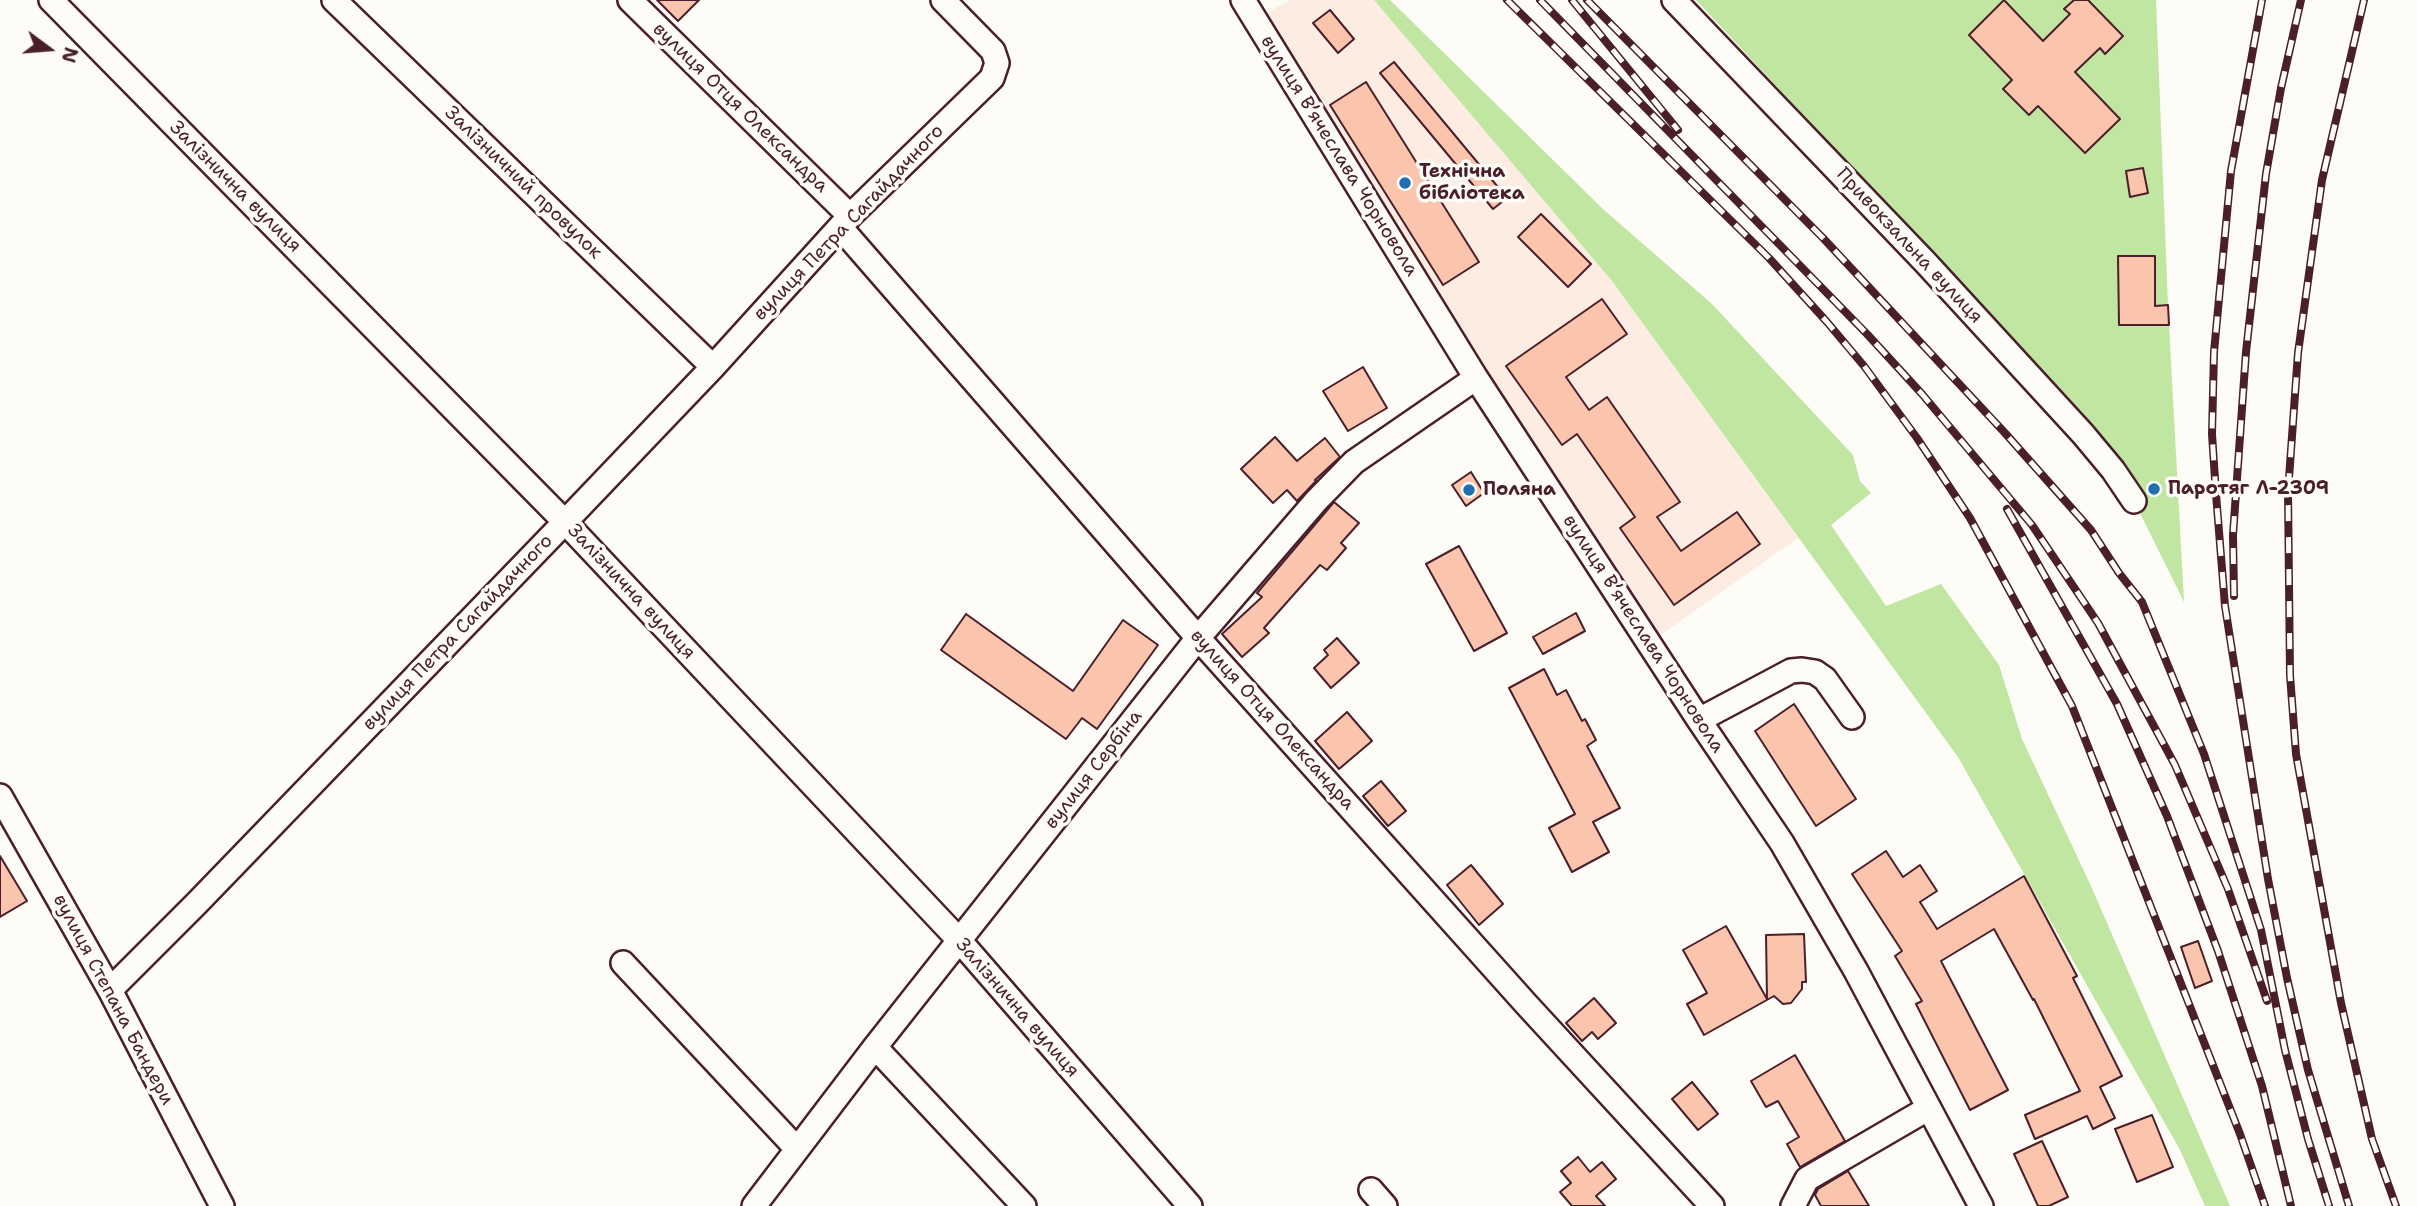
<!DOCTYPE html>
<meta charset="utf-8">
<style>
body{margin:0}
#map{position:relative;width:2417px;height:1206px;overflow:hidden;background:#fdfcf7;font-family:"Shantell Sans",sans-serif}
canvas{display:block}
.north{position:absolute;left:14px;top:14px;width:70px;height:70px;-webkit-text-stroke:5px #fdfcf7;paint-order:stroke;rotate:106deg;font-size:19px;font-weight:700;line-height:28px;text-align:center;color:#4a1f2b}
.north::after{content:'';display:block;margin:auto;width:24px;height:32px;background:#4a1f2b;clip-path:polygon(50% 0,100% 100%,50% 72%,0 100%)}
</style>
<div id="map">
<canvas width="2417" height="1206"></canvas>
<div class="north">N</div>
</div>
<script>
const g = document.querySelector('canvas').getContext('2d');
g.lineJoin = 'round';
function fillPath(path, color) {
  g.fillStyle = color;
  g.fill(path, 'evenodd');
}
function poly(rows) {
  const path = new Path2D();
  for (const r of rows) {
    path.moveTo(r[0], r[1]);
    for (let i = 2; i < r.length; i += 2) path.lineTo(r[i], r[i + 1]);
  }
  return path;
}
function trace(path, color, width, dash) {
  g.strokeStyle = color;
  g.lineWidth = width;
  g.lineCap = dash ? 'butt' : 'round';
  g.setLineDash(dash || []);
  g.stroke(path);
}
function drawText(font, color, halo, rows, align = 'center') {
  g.font = font + ' "Shantell Sans",sans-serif';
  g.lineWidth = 7;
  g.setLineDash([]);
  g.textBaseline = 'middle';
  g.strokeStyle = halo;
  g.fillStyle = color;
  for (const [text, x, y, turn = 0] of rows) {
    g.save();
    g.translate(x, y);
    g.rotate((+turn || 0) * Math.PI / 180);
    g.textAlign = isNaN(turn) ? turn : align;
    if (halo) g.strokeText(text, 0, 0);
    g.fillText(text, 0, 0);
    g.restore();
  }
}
const built = poly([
 [1290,0,1374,0,1612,281,1798,538,1649,643,1254,20]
]);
const green = poly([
 [1374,0,1390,0,1604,210,1712,304,1853,455,1860,481,1871,493,1831,525,1886,606,1941,584,1999,665,2022,739,2091,886,2230,1206,2205,1206,2180,1150,1958,757,1612,281],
 [1696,0,2156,0,2168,306,2184,602,2134,501,2083,434,2094,427]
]);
const building = poly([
 [657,0,699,0,678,21,657,0],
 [2004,0,2043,41,2070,14,2064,9,2074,0,2088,0,2123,36,2105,54,2100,48,2075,72,2120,119,2085,153,2038,106,2029,115,2003,89,2012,80,1969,35,2004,0],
 [1330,10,1354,39,1338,53,1313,23,1330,10],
 [1394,62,1507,198,1493,209,1380,73,1394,62],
 [1366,82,1479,262,1443,285,1330,105,1366,82],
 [2143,168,2148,193,2130,197,2126,171,2143,168],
 [1541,214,1591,264,1568,287,1518,237,1541,214],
 [2118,256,2155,256,2155,306,2168,305,2169,325,2119,325,2118,256],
 [1602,299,1627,334,1566,377,1589,410,1607,397,1680,502,1657,517,1681,551,1737,512,1760,544,1674,605,1620,528,1635,517,1577,434,1562,445,1506,366,1602,299],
 [1363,367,1387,408,1348,431,1323,391,1363,367],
 [1275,437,1297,461,1325,438,1340,457,1315,480,1316,481,1297,501,1287,490,1273,503,1241,469,1275,437],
 [1471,472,1484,493,1466,506,1452,485,1471,472],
 [1334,502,1359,523,1341,543,1346,548,1327,570,1320,565,1264,628,1269,633,1242,657,1222,634,1262,597,1257,593,1334,502],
 [1459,546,1507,633,1474,651,1426,564,1459,546],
 [1576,613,1585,631,1543,654,1533,637,1576,613],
 [966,614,1073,691,1123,620,1158,645,1097,729,1082,718,1066,739,941,650,966,614],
 [1337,638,1359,663,1331,688,1314,668,1328,655,1324,650,1337,638],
 [1544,669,1557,695,1566,690,1582,721,1585,719,1596,740,1587,746,1620,808,1593,822,1609,852,1572,872,1549,828,1575,814,1509,688,1544,669],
 [1794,704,1856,799,1816,826,1755,731,1794,704],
 [1347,712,1372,741,1339,769,1315,741,1347,712],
 [1381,781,1406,811,1388,826,1363,796,1381,781],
 [1886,851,1903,877,1920,865,1937,891,1920,902,1937,929,2024,876,2077,976,2073,978,2122,1076,2100,1087,2115,1118,2093,1129,2087,1116,2035,1139,2025,1115,2080,1091,2034,999,2033,1000,1994,929,1941,961,2008,1090,1970,1110,1916,1004,1922,1001,1895,956,1902,951,1852,874,1886,851],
 [0,856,27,901,0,917,0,856],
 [1471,865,1503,904,1479,925,1447,885,1471,865],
 [1726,926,1767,999,1766,935,1804,934,1806,982,1802,982,1802,989,1791,1003,1783,1004,1774,996,1704,1035,1687,1004,1707,993,1683,950,1726,926],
 [2198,941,2212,981,2195,988,2181,947,2198,941],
 [1594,998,1616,1023,1598,1039,1592,1032,1582,1041,1566,1023,1594,998],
 [1795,1055,1845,1141,1800,1167,1787,1144,1799,1137,1778,1101,1766,1107,1751,1081,1795,1055],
 [1692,1082,1718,1114,1698,1130,1672,1099,1692,1082],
 [2152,1115,2173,1167,2137,1182,2115,1129,2152,1115],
 [2042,1141,2068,1197,2049,1206,2038,1206,2014,1154,2042,1141],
 [1578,1157,1590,1172,1602,1162,1616,1179,1596,1196,1605,1206,1572,1206,1560,1192,1571,1183,1561,1171,1578,1157],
 [1848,1171,1869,1206,1821,1206,1815,1195,1818,1189,1848,1171]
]);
const minor = poly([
 [51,0,565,522,959,940,1190,1206],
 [334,0,713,367],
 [630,0,850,216],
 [1243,0,1476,378,1699,720,1782,843,1856,971,1981,1206],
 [1674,0,1926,263,2083,434,2113,470,2134,501],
 [840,227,1198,638,1527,1005,1712,1206],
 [1699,720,1791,671,1802,670,1815,672,1825,679,1852,717],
 [0,796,110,990,222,1206],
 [623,963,797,1149],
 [110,990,197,903,565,522,713,367,850,216,992,78,997,63,993,51,943,0],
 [875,1047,1024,1206],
 [1371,1190,1385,1206],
 [754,1206,875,1047,1198,638,1316,501,1354,462,1476,378],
 [1793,1206,1807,1179,1929,1108]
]);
const rail = poly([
 [1507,0,1769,258,1827,322,1864,366,1917,438,1970,518,2072,706,2240,1134,2265,1206],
 [1540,0,1867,334,1922,394,2032,525,2098,623,2175,765,2228,889,2267,1001],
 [1572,0,1678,130],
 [1587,0,1823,238,2005,433,2091,530,2119,573,2142,602,2204,754,2261,930,2285,1050,2308,1139,2329,1206],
 [2262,0,2231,171,2214,352,2212,434,2216,494,2225,606,2268,879,2287,978,2308,1070,2349,1206],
 [2364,0,2322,180,2298,353,2288,492,2290,675,2296,754,2341,1003,2372,1139,2396,1206],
 [2007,509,2117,704,2167,816,2218,951,2262,1086,2291,1206],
 [2234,596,2233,535,2246,352,2266,174,2281,88,2301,0]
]);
const markers = [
 [1405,183,7,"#1f6fb2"],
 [2154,489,7,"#1f6fb2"],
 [1469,490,7,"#1f6fb2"]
];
const streetNames = [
 ["вулиця Отця Олександра",740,108,44],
 ["вулиця Вʼячеслава Чорновола",1339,156,58],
 ["Залізничний провулок",523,183,44],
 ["Залізнична вулиця",235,187,45],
 ["вулиця Петра Сагайдачного",849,223,-46],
 ["Привокзальна вулиця",1909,246,47],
 ["Залізнична вулиця",631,592,47],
 ["вулиця Петра Сагайдачного",458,633,-46],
 ["вулиця Вʼячеслава Чорновола",1643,634,57],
 ["вулиця Отця Олександра",1272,720,48],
 ["вулиця Сербіна",1094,770,-52],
 ["вулиця Степана Бандери",113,1000,62],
 ["Залізнична вулиця",1017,1008,49]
];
const poiNames = [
 ["Технічна",1419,172],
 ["бібліотека",1419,194],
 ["Паротяг Л-2309",2168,489],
 ["Поляна",1483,490]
];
fillPath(built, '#fcece1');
fillPath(green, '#c0e6a1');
fillPath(building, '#fbc5ad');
trace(building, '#4a1f2b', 2);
trace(minor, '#4a1f2b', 28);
trace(minor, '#fdfcf7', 23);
trace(rail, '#4a1f2b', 8);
trace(rail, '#fdfcf7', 5, [16]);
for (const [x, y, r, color] of markers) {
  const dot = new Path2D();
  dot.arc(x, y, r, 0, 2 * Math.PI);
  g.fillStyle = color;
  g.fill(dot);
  trace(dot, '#fdfcf7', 2.5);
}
drawText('19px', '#4a1f2b', '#fdfcf7', streetNames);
drawText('bold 19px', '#4a1f2b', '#fdfcf7', poiNames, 'left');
</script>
